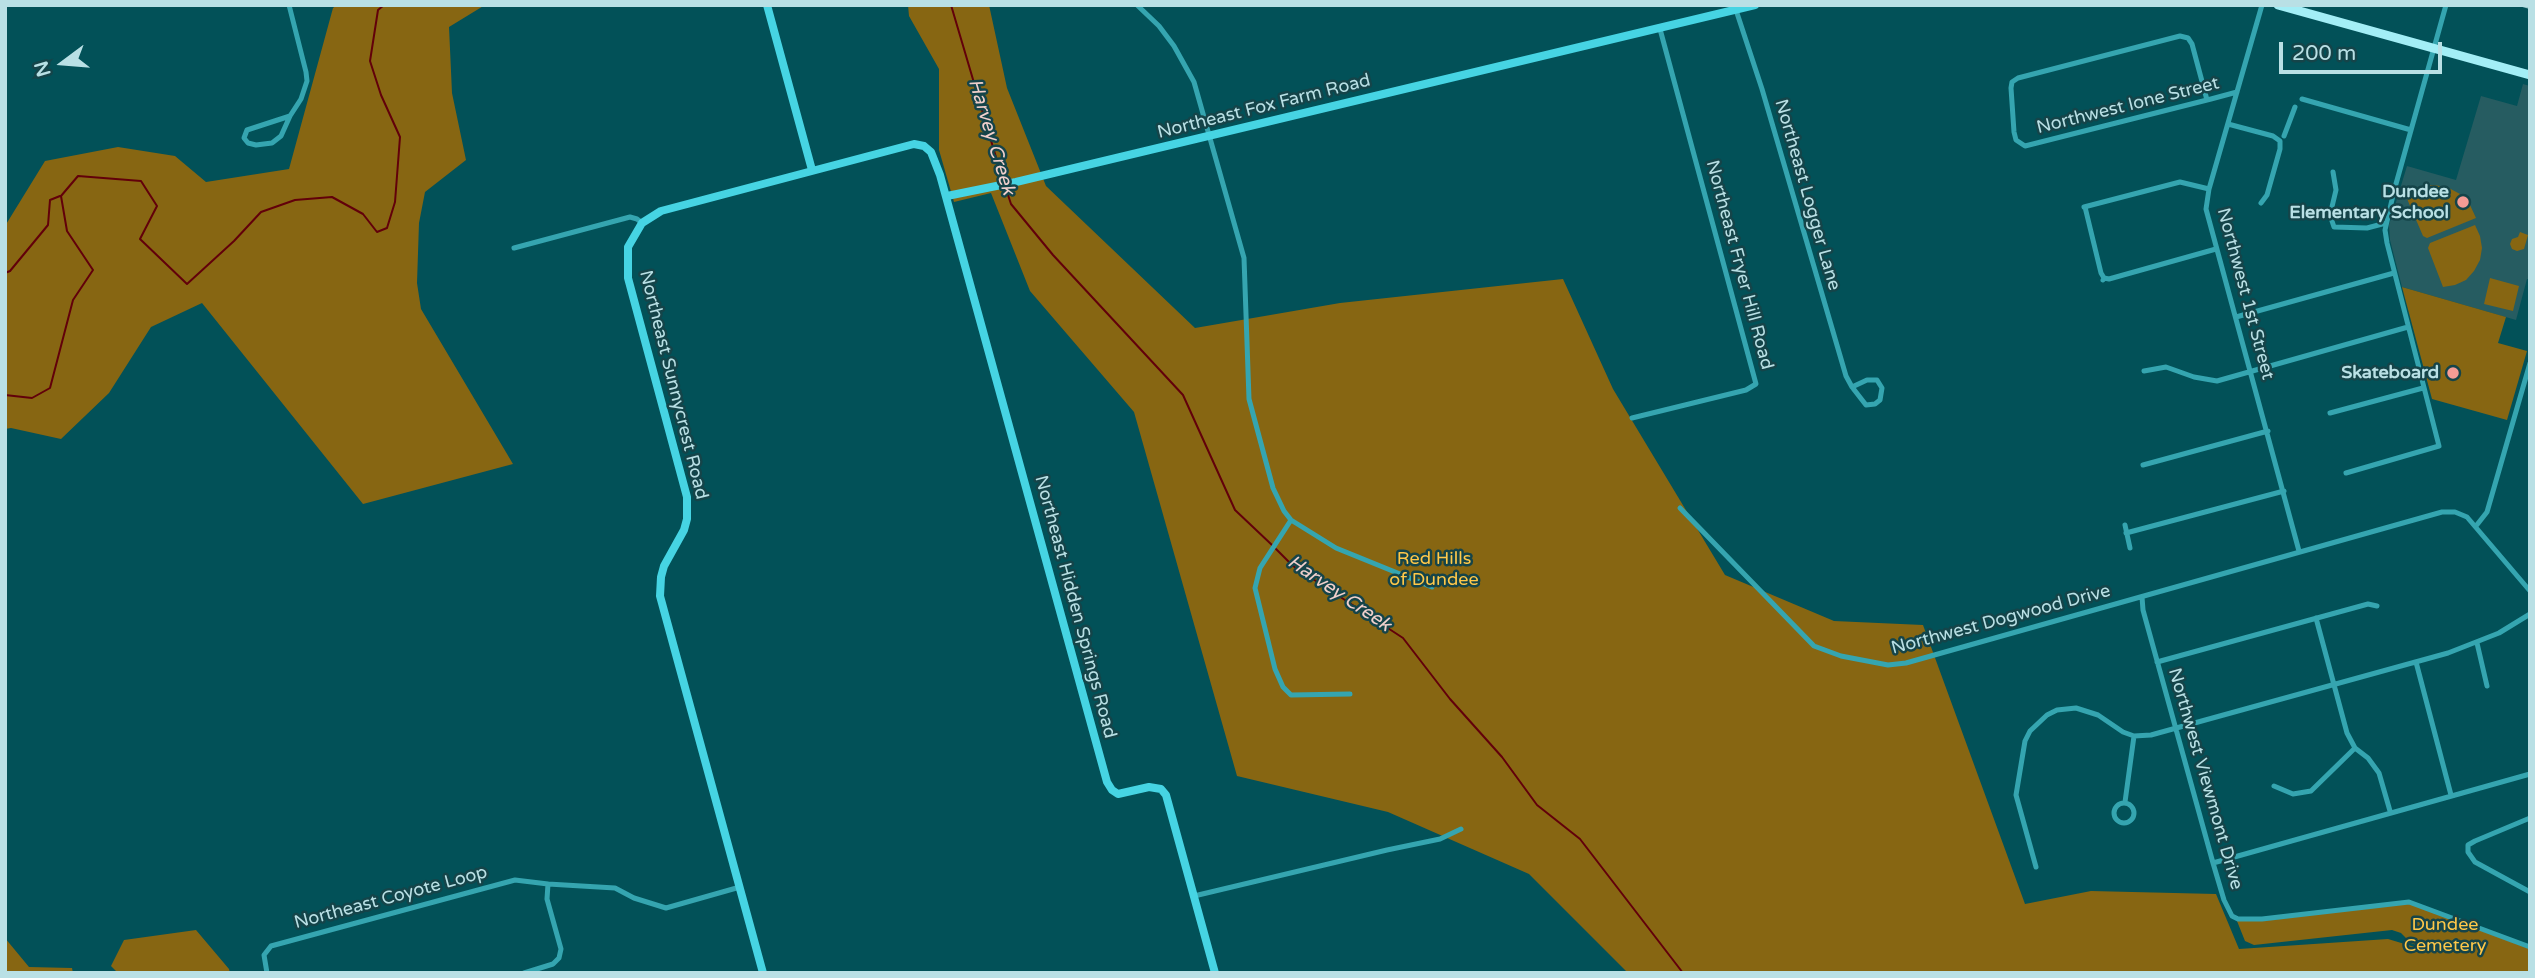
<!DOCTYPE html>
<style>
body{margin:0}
#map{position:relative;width:2535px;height:978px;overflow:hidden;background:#025158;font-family:"Varela Round",sans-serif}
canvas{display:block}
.frame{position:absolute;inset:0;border:7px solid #b9e0e5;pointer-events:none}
.north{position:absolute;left:28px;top:28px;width:70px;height:70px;-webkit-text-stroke:5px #154449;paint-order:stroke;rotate:254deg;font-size:19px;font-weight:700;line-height:28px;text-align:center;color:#b9e0e5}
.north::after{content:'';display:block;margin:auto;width:24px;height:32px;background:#b9e0e5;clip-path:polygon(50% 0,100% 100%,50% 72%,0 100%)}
.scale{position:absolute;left:2279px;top:42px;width:163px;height:32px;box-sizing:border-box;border:4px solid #b9e0e5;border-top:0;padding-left:9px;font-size:21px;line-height:24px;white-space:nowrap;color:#b9e0e5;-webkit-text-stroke:5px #154449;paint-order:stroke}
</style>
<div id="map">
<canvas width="2535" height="978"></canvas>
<div class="frame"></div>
<div class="north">N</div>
<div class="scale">200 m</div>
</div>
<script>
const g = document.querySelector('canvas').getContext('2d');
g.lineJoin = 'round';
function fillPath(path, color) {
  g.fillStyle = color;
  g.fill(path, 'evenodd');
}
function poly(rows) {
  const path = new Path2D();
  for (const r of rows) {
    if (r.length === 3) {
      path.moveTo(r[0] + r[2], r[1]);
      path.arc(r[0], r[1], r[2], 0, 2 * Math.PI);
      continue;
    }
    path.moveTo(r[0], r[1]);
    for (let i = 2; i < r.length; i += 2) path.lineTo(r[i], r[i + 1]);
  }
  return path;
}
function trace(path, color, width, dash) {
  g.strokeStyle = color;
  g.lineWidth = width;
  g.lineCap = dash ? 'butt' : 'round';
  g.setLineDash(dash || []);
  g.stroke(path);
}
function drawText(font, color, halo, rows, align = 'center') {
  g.font = font + ' "Varela Round",sans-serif';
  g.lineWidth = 5;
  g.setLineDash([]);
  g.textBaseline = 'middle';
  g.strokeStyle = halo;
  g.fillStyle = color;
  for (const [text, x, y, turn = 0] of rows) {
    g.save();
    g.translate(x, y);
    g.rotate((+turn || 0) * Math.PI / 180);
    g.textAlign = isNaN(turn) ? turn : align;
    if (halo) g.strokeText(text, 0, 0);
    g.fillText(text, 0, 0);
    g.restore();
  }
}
const built = poly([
 [2523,84,2530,86,2530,279,2527,279,2516,320,2402,287,2390,240,2389,225,2407,166,2456,180,2481,96,2517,106]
]);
const green = poly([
 [337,5,485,5,449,27,452,93,466,160,425,192,419,223,417,283,421,309,513,464,363,504,202,303,151,327,109,393,61,439,11,428,5,429,5,226,45,161,118,147,175,156,206,182,289,169,333,8],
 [908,5,989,5,1007,88,1046,186,1195,328,1340,303,1563,279,1613,389,1725,575,1834,621,1923,625,2025,904,2091,891,2216,894,2239,949,2388,939,2438,954,2411,943,2401,933,2392,930,2254,945,2245,941,2237,921,2262,921,2408,903,2530,949,2530,973,1628,973,1529,874,1388,812,1237,776,1134,412,1030,291,991,193,954,202,939,150,939,69,909,16],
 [2433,185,2447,187,2460,194,2470,205,2476,218,2427,238,2423,236,2405,194,2418,187],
 [2475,225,2480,236,2482,248,2480,260,2474,271,2466,280,2455,285,2443,287,2428,248,2430,243],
 [2520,232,2528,235,2524,249,2517,251,2512,249,2510,244,2512,239,2518,237],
 [2490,278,2519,286,2513,311,2484,304],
 [2402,287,2506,317,2498,343,2527,351,2507,420,2432,399],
 [196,930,229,969,230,973,118,973,111,966,124,940],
 [5,938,29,967,72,968,73,973,5,973]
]);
const stream = poly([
 [951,5,1003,181],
 [1005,186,1011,204,1053,255,1183,395,1235,510,1272,545],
 [5,273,10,271,48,225,50,200,60,196],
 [5,395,32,398,50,388,73,300,93,270,67,231,61,196,78,176,141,181,157,206,140,239,187,284,234,241,261,212,295,200,332,197,363,214,377,232,387,228,395,202,400,137,381,95,370,61,378,10,384,5],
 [1276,549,1293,566,1403,638,1450,699,1502,757,1537,805,1580,839,1683,973]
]);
const street = poly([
 [289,5,306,72,307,81,301,99,290,116,247,130,244,138,248,143,256,145,272,143,281,136,290,116],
 [1137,5,1159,26,1174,46,1194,82,1244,258,1249,399,1273,488,1284,511,1291,520,1260,568,1255,588,1275,669,1283,687,1291,695,1350,694],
 [2262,5,2209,189,2206,209,2299,551],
 [1736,10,1762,89,1846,376,1852,387,1866,405,1875,404,1880,400,1882,388,1877,380,1867,380,1852,387],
 [2302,99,2411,130],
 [2207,100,2192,44,2188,38,2180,36,2018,78,2012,82,2011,88,2014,132,2016,140,2025,146,2211,99,2237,92],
 [2228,124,2273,136,2280,141,2280,149,2267,195,2261,203],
 [2284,136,2295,107],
 [2333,172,2336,190,2330,215,2334,227,2367,228,2386,223],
 [2084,207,2180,182,2209,189],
 [2085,207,2101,273,2104,278],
 [514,248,630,217,637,219,642,223],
 [2103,280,2104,278,2109,279,2216,249],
 [2236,317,2394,273],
 [2144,371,2166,367,2194,377,2217,381,2408,327],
 [2330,413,2423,388],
 [1632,418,1746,390,1756,384,1660,29],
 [2143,465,2268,431],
 [2346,473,2439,446,2387,243,2385,230,2394,191,2446,5],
 [1680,508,1814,646,1841,656,1888,665,1906,663,2442,512,2455,512,2467,517,2530,591],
 [1291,520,1336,548,1432,587],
 [2125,525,2130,548],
 [2476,526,2487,512,2530,363],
 [2126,533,2284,491],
 [2142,597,2143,610,2213,863,2224,900,2232,916,2238,919,2262,919,2409,902,2530,947],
 [2316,618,2347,733,2355,748,2368,758,2379,773,2390,811],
 [2477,643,2487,686],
 [2157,662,2368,604,2377,606],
 [2416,662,2451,795],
 [2274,786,2293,794,2311,791,2355,748],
 [2125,802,2134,736],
 [2124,813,10],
 [2530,818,2475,841,2468,845,2468,852,2475,862,2530,892],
 [2213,863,2530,774],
 [2036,867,2016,795,2025,741,2030,731,2047,715,2057,710,2076,708,2098,715,2123,732,2134,736,2151,735,2448,653,2499,633,2530,614],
 [548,884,615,888,634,898,666,908,740,887],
 [1194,896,1387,850,1440,839,1461,829],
 [267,973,264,955,271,946,515,880,548,884,547,899,561,949,559,958,553,964,524,973]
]);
const secondary = poly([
 [767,5,812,170],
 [947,196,1016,182,1755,5],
 [763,973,660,596,661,577,664,566,684,530,687,519,687,497,628,278,628,247,642,223,661,211,914,144,924,146,931,152,940,175,1107,782,1112,790,1118,794,1149,787,1161,789,1166,795,1215,973]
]);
const primary = poly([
 [2278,5,2530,75]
]);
const rail = poly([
 [2519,5,2530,8]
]);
const markers = [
 [2463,202,7,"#f59c95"],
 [2453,373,7,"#f59c95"]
];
const streetNames = [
 ["Northwest Ione Street",2128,106,-14],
 ["Northeast Fox Farm Road",1264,107,-14],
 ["Northeast Logger Lane",1807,195,74],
 ["Northeast Fryer Hill Road",1739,265,75],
 ["Northwest 1st Street",2245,294,75],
 ["Northeast Sunnycrest Road",673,385,76],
 ["Northeast Hidden Springs Road",1075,607,75],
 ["Northwest Dogwood Drive",2001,620,-15],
 ["Northwest Viewmont Drive",2205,779,74],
 ["Northeast Coyote Loop",391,898,-15]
];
const poiNames = [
 ["Dundee",2449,192],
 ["Elementary School",2449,213],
 ["Skateboard",2439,373]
];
const parkNames = [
 ["Red Hills",1434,559],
 ["of Dundee",1434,580],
 ["Dundee",2445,925],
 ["Cemetery",2445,946]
];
const waterNames = [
 ["Harvey Creek",991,137,73],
 ["Harvey Creek",1339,594,34]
];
fillPath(built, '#265c61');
fillPath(green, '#876612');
trace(stream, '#62000a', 2);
trace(street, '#35a5b0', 5);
trace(secondary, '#46d4e3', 8);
trace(primary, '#a3eef6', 9);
trace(rail, '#9ccacf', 2);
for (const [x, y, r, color] of markers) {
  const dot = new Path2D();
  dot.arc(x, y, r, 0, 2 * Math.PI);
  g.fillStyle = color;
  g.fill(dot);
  trace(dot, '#154449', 2.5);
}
drawText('18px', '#b9e0e5', '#154449', streetNames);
drawText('bold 18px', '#b9e0e5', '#154449', poiNames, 'right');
drawText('18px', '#ffc849', '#154449', parkNames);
drawText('italic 19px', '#f1d0cc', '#154449', waterNames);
</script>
